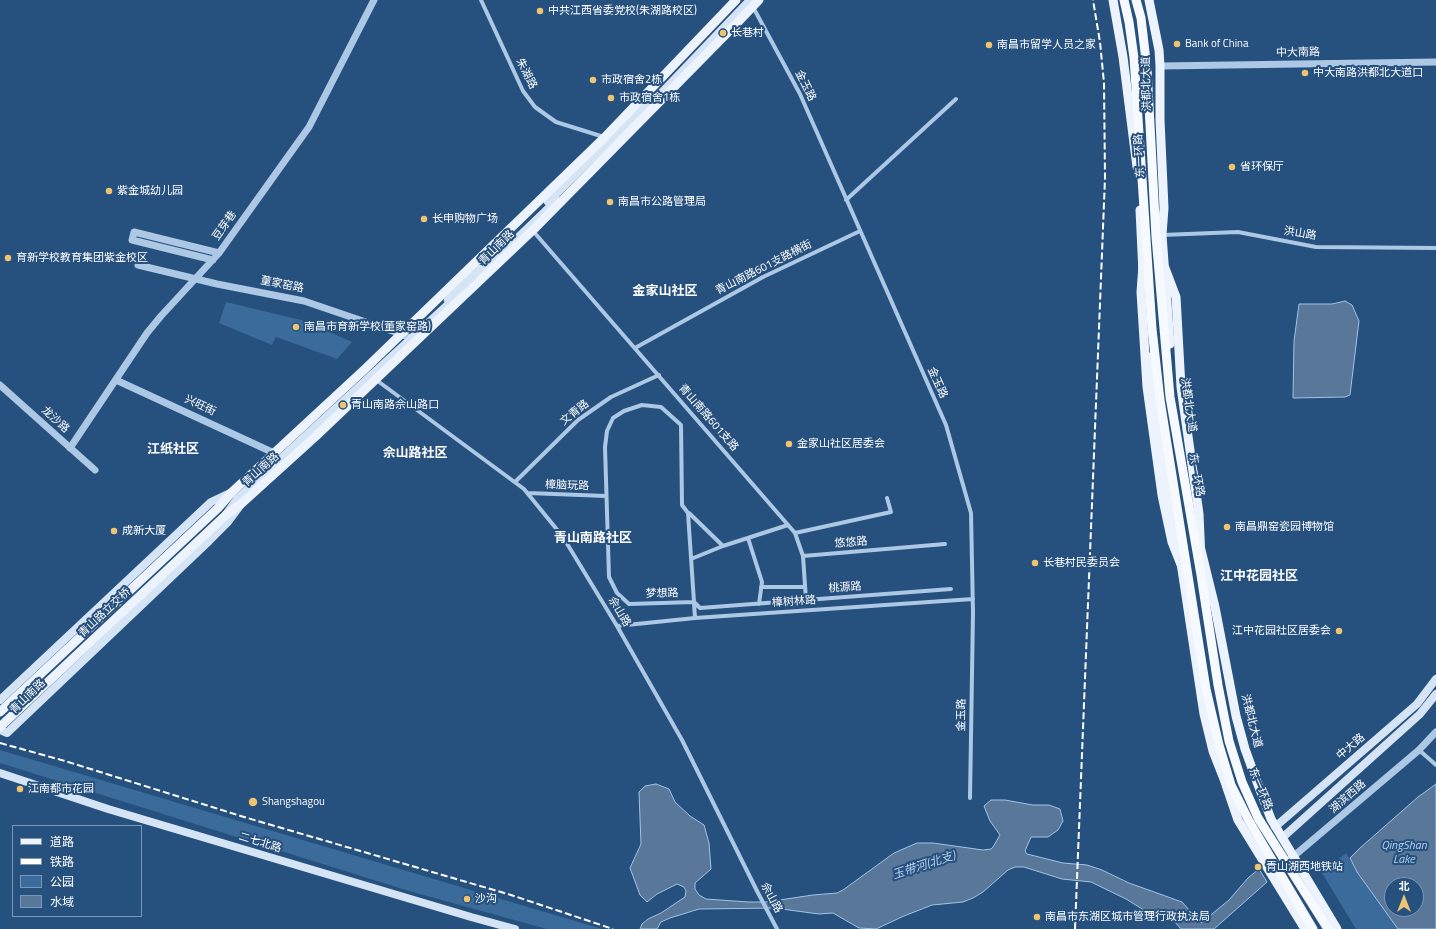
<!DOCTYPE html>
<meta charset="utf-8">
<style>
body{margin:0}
#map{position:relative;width:1436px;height:929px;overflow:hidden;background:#26507e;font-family:"Titillium Web","Noto Sans SC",sans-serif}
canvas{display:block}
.legend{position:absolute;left:12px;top:825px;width:130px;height:92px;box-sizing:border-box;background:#26507e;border:1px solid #7d96b2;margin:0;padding:5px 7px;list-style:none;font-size:12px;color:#fff}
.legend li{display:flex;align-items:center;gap:8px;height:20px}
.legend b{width:20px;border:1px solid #7d96b2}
.north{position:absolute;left:1384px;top:877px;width:40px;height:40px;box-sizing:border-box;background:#26507e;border:1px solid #7d96b2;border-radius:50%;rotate:0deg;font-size:11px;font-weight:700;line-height:16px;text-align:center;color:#fff}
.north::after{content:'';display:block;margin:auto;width:14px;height:18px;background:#eec471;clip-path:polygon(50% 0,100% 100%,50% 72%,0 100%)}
</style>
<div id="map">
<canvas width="1436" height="929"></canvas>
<ul class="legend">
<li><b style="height:5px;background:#ecf3fd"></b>道路</li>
<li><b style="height:5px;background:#fff"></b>铁路</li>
<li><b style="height:11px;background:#3a6b9b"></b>公园</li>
<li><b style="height:11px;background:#597798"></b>水域</li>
</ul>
<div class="north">北</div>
</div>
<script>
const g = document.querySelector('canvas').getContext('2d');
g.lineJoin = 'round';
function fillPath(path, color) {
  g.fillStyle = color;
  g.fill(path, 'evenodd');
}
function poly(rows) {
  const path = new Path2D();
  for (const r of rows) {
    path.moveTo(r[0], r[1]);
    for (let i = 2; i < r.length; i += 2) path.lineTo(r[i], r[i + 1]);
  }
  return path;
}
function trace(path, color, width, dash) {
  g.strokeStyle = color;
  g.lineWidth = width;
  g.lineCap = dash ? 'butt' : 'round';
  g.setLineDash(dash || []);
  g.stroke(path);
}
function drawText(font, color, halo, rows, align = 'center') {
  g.font = font + ' "Titillium Web","Noto Sans SC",sans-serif';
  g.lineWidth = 4;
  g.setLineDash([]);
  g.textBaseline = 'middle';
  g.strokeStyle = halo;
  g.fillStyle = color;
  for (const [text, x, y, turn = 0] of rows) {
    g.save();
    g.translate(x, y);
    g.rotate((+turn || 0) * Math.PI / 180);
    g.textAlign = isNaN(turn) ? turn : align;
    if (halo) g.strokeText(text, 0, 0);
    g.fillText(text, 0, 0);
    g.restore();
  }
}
const green = poly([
 [226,302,305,321,352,342,337,359,276,337,272,345,219,323],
 [0,750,602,929,547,929,409,891,0,763],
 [1346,853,1357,872,1398,929,1356,929,1322,873]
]);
const water = poly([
 [1345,301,1352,305,1359,321,1350,395,1345,397,1293,398,1294,341,1299,304,1332,304,1345,301],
 [656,784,669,789,675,802,690,816,704,825,709,843,711,869,695,883,695,889,699,895,706,899,748,902,766,902,813,895,837,893,843,890,894,853,917,843,933,843,983,850,991,849,993,847,1000,835,990,821,984,806,991,800,1005,800,1033,805,1049,805,1060,809,1063,821,1058,830,1048,837,1031,837,1025,851,1027,854,1063,863,1087,865,1102,870,1129,883,1182,902,1201,923,1229,900,1248,878,1259,869,1267,882,1214,929,1181,929,1167,913,1147,912,1126,899,1091,882,1062,879,1024,867,1015,867,1008,870,983,892,973,898,963,902,932,905,904,916,876,929,859,928,833,913,819,914,774,908,699,909,670,918,661,922,657,929,640,929,642,924,648,919,661,913,685,897,686,891,684,887,677,884,657,894,647,902,640,895,630,868,641,844,639,792,645,786,656,784],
 [1436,784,1436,929,1398,929,1357,872,1350,858,1360,848,1418,797,1436,784],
 [1392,885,1416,885,1416,909,1392,909,1392,885]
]);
const minor = poly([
 [481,0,523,91,535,107,556,122,604,137],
 [753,7,800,94,946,425,971,513,973,612,970,798],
 [846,200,956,99],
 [533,231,795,533,891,512,887,498],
 [1162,235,1238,232,1316,247,1436,248],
 [635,348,763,277,860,231],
 [375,379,524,489,563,537,617,626,682,740,757,891,777,929],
 [642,405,661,407,681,425,682,505,688,513,694,602,629,604,617,593,609,577,605,447,607,431,613,418,624,411,642,405],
 [515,482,578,420,611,397,659,375],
 [528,493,606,496],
 [689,513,723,546],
 [795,533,803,556],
 [748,538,762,582,759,604],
 [691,559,723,546,788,525],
 [761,587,805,587],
 [806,600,803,556,945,544],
 [694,602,700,608,951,589],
 [694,603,695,618],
 [617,626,695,618,973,599],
 [1419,750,1436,765]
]);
const tertiary = poly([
 [1160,66,1436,62],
 [213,260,132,240,134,232,219,253],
 [138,265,217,284,304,301,401,334,415,340],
 [116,380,274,453],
 [0,385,95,470],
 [70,448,147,333,161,316,219,253,309,127,374,0],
 [1275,872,1419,750,1436,732]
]);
const secondary = poly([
 [645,110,750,0],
 [548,202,646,105],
 [479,275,557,200],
 [448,300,480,269],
 [227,513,237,499,454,299],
 [0,700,211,502,232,492],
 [0,730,7,733,209,541,227,523,239,507],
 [0,773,108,809,471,917,515,929],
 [1275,827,1417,704,1436,679],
 [1282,838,1420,714,1436,694]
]);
const primary = poly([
 [1113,0,1123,57,1137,167],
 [1149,0,1159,50,1160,66,1160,120,1164,208,1162,235,1170,344],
 [1140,210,1143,273],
 [1149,357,1153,395,1176,530,1204,714,1213,751,1224,779,1238,820,1305,929],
 [226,515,241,504,315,437,533,230,737,23,759,0],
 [1201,550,1215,607,1236,716,1245,749,1257,782,1271,819,1337,929],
 [0,712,218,508,232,492,365,369,604,138,736,0]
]);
const rail = poly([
 [0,743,65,761,244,817,511,895,613,929],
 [1075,929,1105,178,1104,83,1100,42,1093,0]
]);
const primaryBridge = poly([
 [1143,265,1141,292,1147,387,1162,495,1172,542,1186,577],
 [1165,268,1176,297,1181,387,1199,514,1201,559],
 [0,727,226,515]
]);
const trunkBridge = poly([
 [1124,0,1129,22,1134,58,1152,329,1160,400,1206,689,1219,745,1231,785,1249,821,1313,929],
 [1136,0,1141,18,1147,69,1156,237,1170,397,1201,575,1218,685,1229,741,1242,782,1258,818,1328,929]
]);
const markers = [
 [540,11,4,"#eec471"],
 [723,33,4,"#eec471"],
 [1177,44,4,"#eec471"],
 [989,45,4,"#eec471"],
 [1305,73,4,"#eec471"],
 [593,80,4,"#eec471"],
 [611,98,4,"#eec471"],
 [1232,167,4,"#eec471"],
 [109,191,4,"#eec471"],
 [610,202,4,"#eec471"],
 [424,219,4,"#eec471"],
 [8,258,4,"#eec471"],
 [296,327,4,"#eec471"],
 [343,405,4,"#eec471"],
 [789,444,4,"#eec471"],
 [1227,527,4,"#eec471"],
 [114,531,4,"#eec471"],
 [1035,563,4,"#eec471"],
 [1339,631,4,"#eec471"],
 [20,789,4,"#eec471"],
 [253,802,5,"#eec471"],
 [1258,867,4,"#eec471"],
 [467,899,4,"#eec471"],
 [1037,917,4,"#eec471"]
];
const poiNames = [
 ["中共江西省委党校(朱湖路校区)",548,11],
 ["长巷村",731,33],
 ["Bank of China",1185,44],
 ["南昌市留学人员之家",997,45],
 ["中大南路洪都北大道口",1313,73],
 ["市政宿舍2栋",601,80],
 ["市政宿舍1栋",619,98],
 ["省环保厅",1240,167],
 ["紫金城幼儿园",117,191],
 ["南昌市公路管理局",618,202],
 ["长申购物广场",432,219],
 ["育新学校教育集团紫金校区",16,258],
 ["南昌市育新学校(董家窑路)",304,327],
 ["青山南路佘山路口",351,405],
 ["金家山社区居委会",797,444],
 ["南昌鼎窑瓷园博物馆",1235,527],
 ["成新大厦",122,531],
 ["长巷村民委员会",1043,563],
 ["江中花园社区居委会",1331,631,"right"],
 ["江南都市花园",28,789],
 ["Shangshagou",262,802],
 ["青山湖西地铁站",1266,867],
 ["沙沟",475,899],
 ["南昌市东湖区城市管理行政执法局",1045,917]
];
const streetNames = [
 ["中大南路",1298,53,-1],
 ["朱湖路",526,74,63],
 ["洪都北大道",1147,84,-91],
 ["金玉路",805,86,64],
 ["东一环路",1140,156,-93],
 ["豆芽巷",225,226,-55],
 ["洪山路",1300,234,9],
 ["青山南路",497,248,-44],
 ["青山南路601支路横街",764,268,-27],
 ["董家窑路",282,285,11],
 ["金玉路",937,383,66],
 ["洪都北大道",1188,405,82],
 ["兴旺街",200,406,25],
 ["文青路",575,413,-39],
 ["青山南路601支路",708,418,49],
 ["龙沙路",55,420,42],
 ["青山南路",261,470,-42],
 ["东一环路",1196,475,80],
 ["樟脑玩路",567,486,2],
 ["悠悠路",851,543,-5],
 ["桃源路",845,588,-4],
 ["梦想路",662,594,-1],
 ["樟树林路",794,602,-4],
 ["佘山路",619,612,59],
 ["青山路立交桥",105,613,-43],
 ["青山南路",28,697,-44],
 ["金玉路",962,715,-89],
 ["洪都北大道",1251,721,76],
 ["中大路",1351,747,-41],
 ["东一环路",1260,789,67],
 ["湖滨西路",1348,797,-41],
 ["二七北路",260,843,17],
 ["佘山路",771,898,62]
];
const waterNames = [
 ["QingShan",1404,846],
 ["Lake",1404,860],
 ["玉带河(北支)",924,866,-18]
];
const quarterNames = [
 ["金家山社区",665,292],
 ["江纸社区",173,450],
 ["佘山路社区",415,454],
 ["青山南路社区",593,539],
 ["江中花园社区",1259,577]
];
fillPath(green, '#3a6b9b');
fillPath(water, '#597798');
trace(water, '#a0c4e6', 1);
trace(minor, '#acc8e5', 4);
trace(tertiary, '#acc8e5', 7);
trace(secondary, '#d5e4f5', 8);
trace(primary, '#ecf3fd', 9);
trace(rail, '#fff', 2, [7, 3]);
trace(primaryBridge, '#ecf3fd', 9);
trace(trunkBridge, '#f6f9fe', 9);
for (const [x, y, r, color] of markers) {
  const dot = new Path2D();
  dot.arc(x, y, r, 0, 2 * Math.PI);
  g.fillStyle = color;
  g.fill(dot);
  trace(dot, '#26507e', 1.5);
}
drawText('11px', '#fff', '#26507e', poiNames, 'left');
drawText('11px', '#fff', '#26507e', streetNames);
drawText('italic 12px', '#b7d2ed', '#26507e', waterNames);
drawText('bold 13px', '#fff', '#26507e', quarterNames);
</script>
